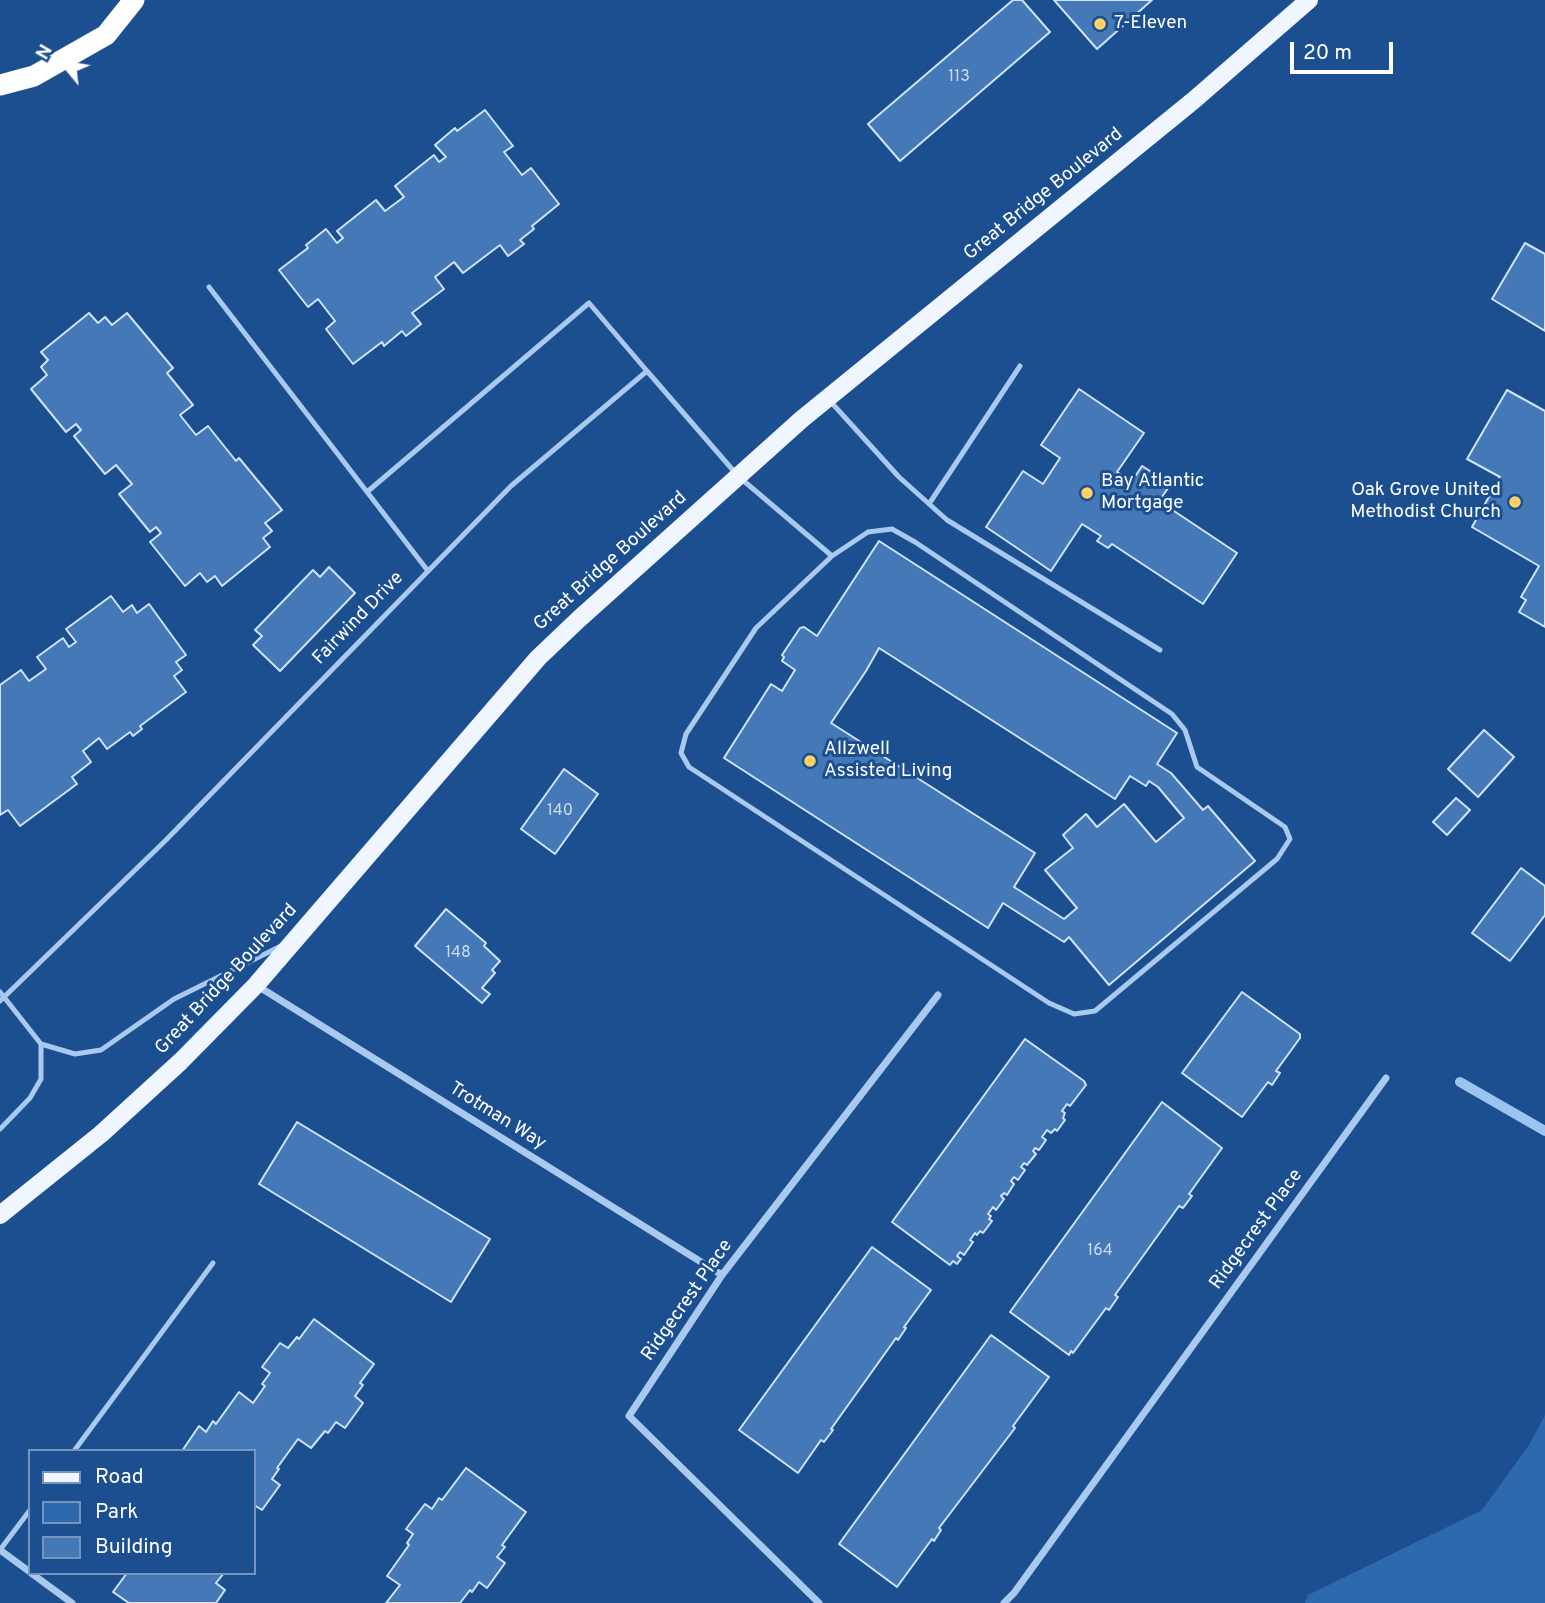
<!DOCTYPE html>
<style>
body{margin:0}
#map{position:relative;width:1545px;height:1603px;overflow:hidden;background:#1b4f8f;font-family:Overpass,sans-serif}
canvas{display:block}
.legend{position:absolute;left:28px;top:1449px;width:228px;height:126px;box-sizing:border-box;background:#1b4f8f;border:2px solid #7695bc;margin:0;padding:9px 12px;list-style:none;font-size:21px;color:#fff}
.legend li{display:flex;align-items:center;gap:14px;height:35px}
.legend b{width:35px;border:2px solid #7695bc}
.north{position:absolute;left:28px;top:28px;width:70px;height:70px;-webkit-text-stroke:5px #1b4f8f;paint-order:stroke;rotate:300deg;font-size:19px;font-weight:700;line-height:28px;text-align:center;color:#fff}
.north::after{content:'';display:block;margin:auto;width:24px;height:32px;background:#fff;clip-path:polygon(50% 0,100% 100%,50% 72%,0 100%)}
.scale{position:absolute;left:1290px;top:42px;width:103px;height:32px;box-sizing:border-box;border:4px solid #fff;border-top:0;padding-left:9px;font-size:21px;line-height:24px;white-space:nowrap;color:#fff;-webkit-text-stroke:5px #1b4f8f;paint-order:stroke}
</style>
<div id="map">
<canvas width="1545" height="1603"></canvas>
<ul class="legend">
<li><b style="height:9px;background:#f0f6ff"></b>Road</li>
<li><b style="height:19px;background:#2e69ad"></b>Park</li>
<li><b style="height:19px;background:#4478b7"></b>Building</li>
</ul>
<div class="north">N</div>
<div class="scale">20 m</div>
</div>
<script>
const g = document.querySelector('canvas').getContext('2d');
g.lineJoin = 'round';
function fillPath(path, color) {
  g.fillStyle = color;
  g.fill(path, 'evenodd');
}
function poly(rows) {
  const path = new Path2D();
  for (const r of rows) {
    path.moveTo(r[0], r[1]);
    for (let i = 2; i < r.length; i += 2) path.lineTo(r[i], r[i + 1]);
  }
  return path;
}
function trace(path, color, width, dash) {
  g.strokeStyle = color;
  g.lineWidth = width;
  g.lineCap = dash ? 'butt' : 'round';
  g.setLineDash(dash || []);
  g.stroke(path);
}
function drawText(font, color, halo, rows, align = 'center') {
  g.font = font + ' Overpass,sans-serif';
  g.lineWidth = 6;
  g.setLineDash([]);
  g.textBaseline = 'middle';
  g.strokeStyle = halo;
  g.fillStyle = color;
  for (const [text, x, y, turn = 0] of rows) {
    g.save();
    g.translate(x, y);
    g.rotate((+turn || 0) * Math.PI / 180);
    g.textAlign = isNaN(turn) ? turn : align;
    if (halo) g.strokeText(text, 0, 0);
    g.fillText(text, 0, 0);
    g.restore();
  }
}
const green = poly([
 [1545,1415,1545,1603,1305,1603,1308,1595,1482,1510,1529,1445]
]);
const stream = poly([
 [1460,1082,1545,1131]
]);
const building = poly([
 [1013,0,1022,0,1050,32,900,161,868,124,1013,0],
 [1054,0,1152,0,1097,49,1054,0],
 [485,110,513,146,504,152,522,175,531,168,559,204,532,226,534,229,520,240,524,244,508,256,500,245,463,273,454,262,435,277,444,289,412,313,421,324,406,336,402,331,384,346,382,342,353,364,326,329,335,321,318,299,308,307,279,270,308,248,306,245,326,229,337,243,343,238,337,231,376,200,385,211,404,197,395,186,434,155,439,162,446,157,435,145,455,128,457,131,485,110],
 [1525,243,1545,254,1545,331,1492,299,1525,243],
 [89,313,98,323,105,317,112,325,127,313,173,368,167,373,193,405,180,415,196,435,208,426,236,461,239,458,282,510,265,523,272,531,263,538,270,547,222,586,215,576,207,582,200,573,185,586,150,542,161,533,156,527,150,532,119,494,132,484,116,465,105,474,74,436,81,430,76,424,66,432,31,389,47,375,41,367,48,360,41,352,89,313],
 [1079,389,1144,433,1117,472,1132,481,1142,466,1171,484,1159,501,1237,553,1203,604,1112,544,1108,548,1097,541,1101,536,1082,524,1051,571,986,527,1023,471,1043,484,1060,458,1041,445,1079,389],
 [1507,390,1545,411,1545,627,1519,612,1526,600,1521,597,1539,566,1472,527,1500,477,1467,459,1507,390],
 [879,541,1177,733,1157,764,1171,773,1203,810,1208,806,1255,861,1109,985,1069,937,1064,942,1003,903,988,928,724,758,771,684,782,691,795,670,782,661,784,657,782,655,800,628,804,627,817,636,879,541],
 [879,648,1115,799,1130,776,1146,786,1149,781,1158,787,1184,818,1156,842,1124,804,1097,827,1086,814,1063,835,1073,848,1045,870,1077,908,1064,919,1014,887,1035,853,831,723,866,671,879,648],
 [329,567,355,593,280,671,253,645,262,636,255,630,313,570,320,577,329,567],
 [111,596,123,612,132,605,137,613,149,604,186,655,176,662,182,670,174,676,186,692,140,726,142,729,133,736,130,732,107,749,99,738,83,751,91,762,72,777,77,784,20,826,8,810,0,815,0,685,21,670,29,681,46,669,37,657,63,638,69,647,76,642,66,629,111,596],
 [1484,730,1514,757,1478,797,1448,769,1484,730],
 [564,769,598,794,555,854,521,829,564,769],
 [1456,798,1470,810,1447,835,1433,822,1456,798],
 [1521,868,1545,886,1545,915,1510,961,1472,933,1521,868],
 [446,909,486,943,484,946,500,961,492,970,495,973,482,988,490,994,482,1003,415,946,446,909],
 [1242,992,1300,1034,1300,1038,1276,1071,1280,1073,1272,1085,1268,1082,1242,1117,1182,1073,1242,992],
 [1025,1039,1084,1081,1086,1085,1070,1106,1067,1104,1062,1111,1065,1113,1063,1118,1065,1120,1057,1131,1055,1129,1051,1133,1047,1130,1042,1137,1046,1140,1039,1150,1035,1148,1033,1151,1036,1154,1027,1165,1024,1163,1021,1167,1025,1170,1018,1180,1014,1177,1011,1181,1014,1184,1007,1195,1004,1193,1001,1196,1004,1199,996,1210,993,1207,988,1214,991,1216,989,1219,992,1221,983,1233,980,1231,977,1235,975,1233,970,1240,973,1242,964,1255,960,1252,957,1256,961,1259,957,1264,953,1261,950,1265,892,1222,1025,1039],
 [1162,1102,1222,1148,1189,1194,1192,1196,1183,1208,1179,1206,1115,1295,1118,1297,1109,1310,1106,1308,1073,1353,1071,1351,1069,1355,1010,1312,1162,1102],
 [297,1122,490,1239,451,1302,259,1184,297,1122],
 [872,1247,931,1290,904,1327,906,1328,898,1340,896,1338,831,1429,833,1430,824,1442,821,1440,798,1473,739,1430,872,1247],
 [314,1319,374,1364,360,1383,363,1385,355,1396,363,1403,345,1428,336,1422,328,1433,325,1431,311,1448,298,1439,277,1468,279,1469,272,1479,280,1485,262,1510,254,1505,254,1451,182,1451,199,1426,206,1432,213,1421,216,1424,239,1392,253,1403,265,1386,262,1384,270,1373,262,1367,280,1343,288,1348,297,1337,299,1339,314,1319],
 [991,1335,1049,1377,1013,1426,1015,1428,939,1528,941,1530,934,1541,932,1539,897,1587,839,1544,991,1335],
 [466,1468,526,1512,502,1545,505,1547,497,1557,505,1563,487,1588,479,1582,472,1592,470,1590,460,1603,386,1603,400,1585,387,1576,409,1545,407,1543,413,1534,406,1529,425,1504,432,1509,439,1498,442,1500,466,1468],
 [127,1573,224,1573,216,1583,225,1590,216,1603,129,1603,113,1592,127,1573]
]);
const lane = poly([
 [209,287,428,571],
 [830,401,899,477,947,520,1160,650],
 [367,492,589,303,647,371],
 [929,504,1020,366],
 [0,992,41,1044],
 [0,1001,166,840,511,486,647,371,738,476,832,556,868,532,892,529,915,542,1172,714,1185,730,1197,767,1285,827,1290,839,1277,859,1095,1011,1074,1014,1049,1003,689,767,681,753,686,734,756,628,832,556],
 [41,1044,75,1054,101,1050,174,999,281,946],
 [0,1129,30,1098,41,1079,41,1044],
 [74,1451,213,1263],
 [0,1550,30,1510]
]);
const street = poly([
 [256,985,722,1275],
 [0,1550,30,1572],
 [31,1573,72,1603],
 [819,1603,629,1416,722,1275,938,995],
 [1004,1603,1014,1593,1386,1078]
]);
const primary = poly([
 [0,1215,101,1134,180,1062,256,985,538,658,579,619,802,419,1194,100,1309,0]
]);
const highway = poly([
 [0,85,34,76,106,35,134,0]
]);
const markers = [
 [1100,24,7,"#ffd166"],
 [1087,493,7,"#ffd166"],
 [1515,502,7,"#ffd166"],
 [810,761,7,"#ffd166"]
];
const numberNames = [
 ["113",959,78],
 ["140",560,812],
 ["148",458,954],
 ["164",1100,1252]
];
const poiNames = [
 ["7-Eleven",1114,24],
 ["Bay Atlantic",1101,482],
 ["Mortgage",1101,504],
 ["Oak Grove United",1501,491,"right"],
 ["Methodist Church",1501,513,"right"],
 ["Allzwell",824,750],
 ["Assisted Living",824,772]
];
const streetNames = [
 ["Great Bridge Boulevard",1044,195,-39],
 ["Great Bridge Boulevard",611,562,-42],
 ["Fairwind Drive",359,619,-46],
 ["Great Bridge Boulevard",227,980,-47],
 ["Trotman Way",497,1117,32],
 ["Ridgecrest Place",1257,1230,-54],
 ["Ridgecrest Place",688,1301,-55]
];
fillPath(green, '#2e69ad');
trace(stream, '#9cc4f0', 10);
fillPath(building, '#4478b7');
trace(building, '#cfe3fa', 2);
trace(lane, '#a9c9ee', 5);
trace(street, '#a9c9ee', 7);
trace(primary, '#f0f6ff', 18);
trace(highway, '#fff', 21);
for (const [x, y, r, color] of markers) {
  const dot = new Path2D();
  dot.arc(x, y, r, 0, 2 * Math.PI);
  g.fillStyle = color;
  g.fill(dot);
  trace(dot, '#1b4f8f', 2.5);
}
drawText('16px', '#d0dded', null, numberNames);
drawText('19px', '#fff', '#1b4f8f', poiNames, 'left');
drawText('19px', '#fff', '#1b4f8f', streetNames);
</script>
